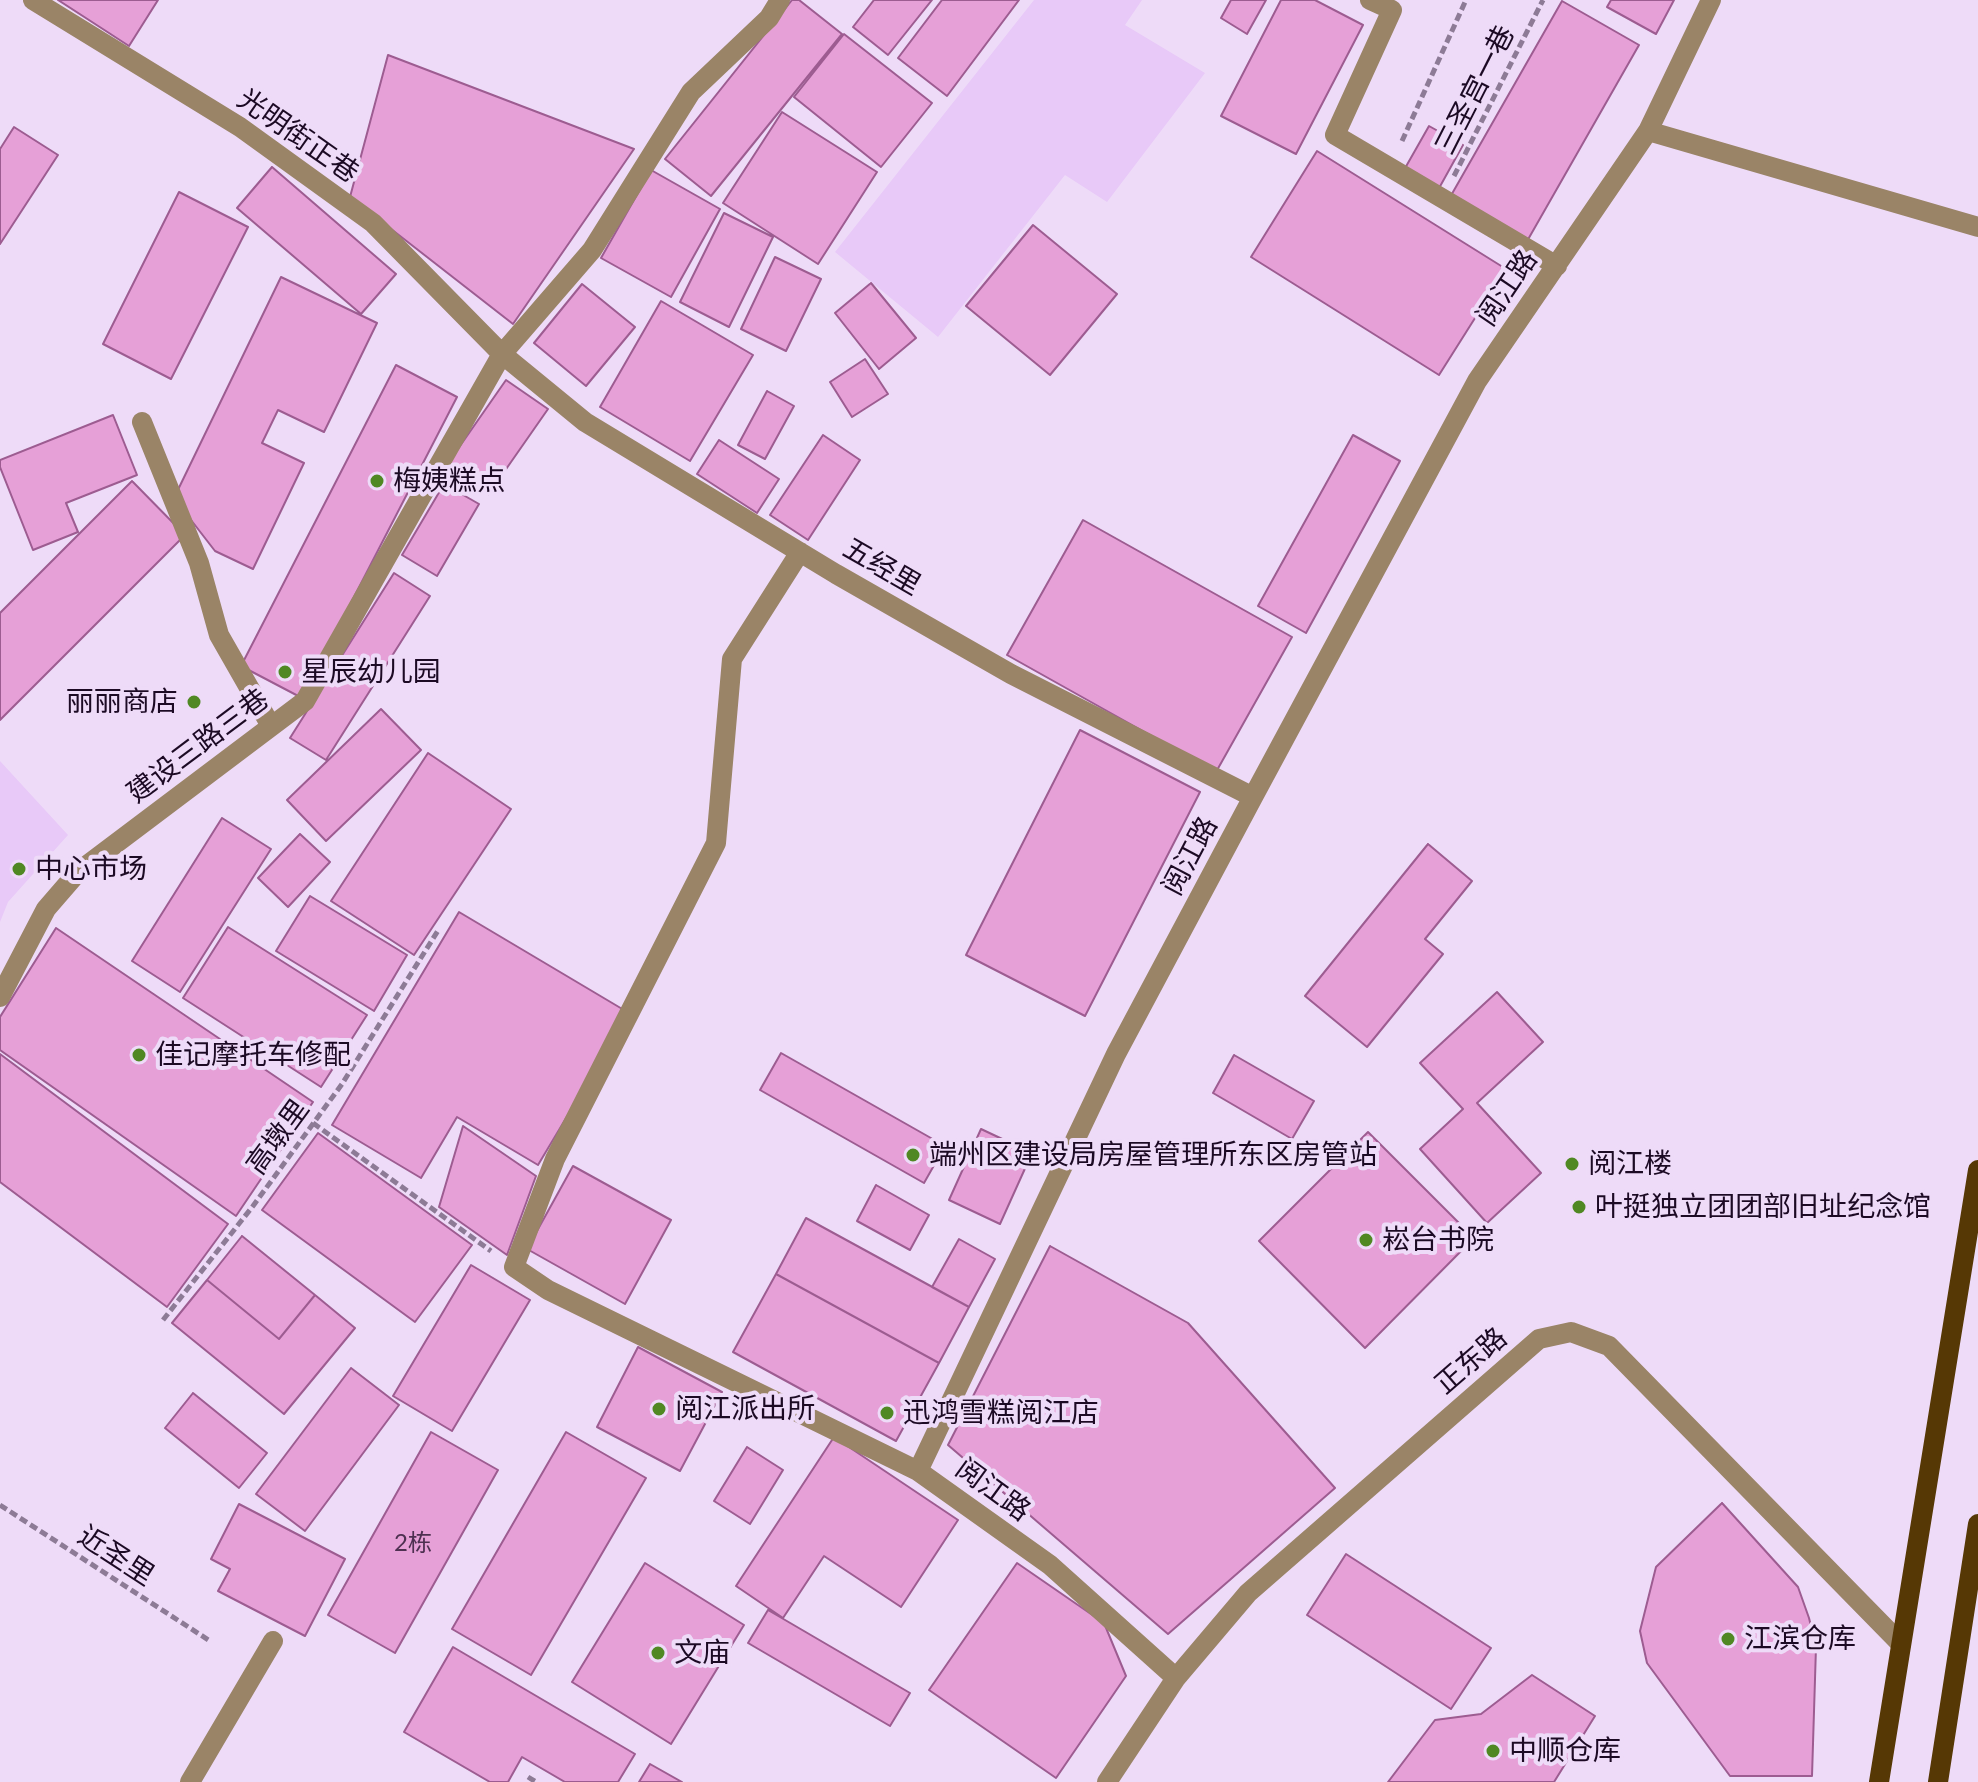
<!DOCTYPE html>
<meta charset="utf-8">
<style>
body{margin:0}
canvas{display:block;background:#eedbf8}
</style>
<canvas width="1978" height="1782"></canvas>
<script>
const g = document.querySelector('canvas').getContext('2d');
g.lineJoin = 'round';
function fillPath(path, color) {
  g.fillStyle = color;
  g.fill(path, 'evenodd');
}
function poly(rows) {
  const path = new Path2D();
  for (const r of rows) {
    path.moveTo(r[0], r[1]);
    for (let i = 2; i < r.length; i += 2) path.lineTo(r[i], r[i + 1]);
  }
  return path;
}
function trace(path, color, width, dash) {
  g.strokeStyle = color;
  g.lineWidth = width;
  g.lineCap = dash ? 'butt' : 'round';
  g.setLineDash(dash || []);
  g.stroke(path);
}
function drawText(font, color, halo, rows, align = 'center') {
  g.font = font + ' Lato,"Noto Sans SC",sans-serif';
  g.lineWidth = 8;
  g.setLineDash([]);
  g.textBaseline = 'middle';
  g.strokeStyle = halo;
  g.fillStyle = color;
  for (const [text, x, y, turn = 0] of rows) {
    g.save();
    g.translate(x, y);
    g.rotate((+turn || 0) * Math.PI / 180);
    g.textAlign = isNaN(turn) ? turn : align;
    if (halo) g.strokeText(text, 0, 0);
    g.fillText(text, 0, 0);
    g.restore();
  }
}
const built = poly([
 [1034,0,1142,0,1125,25,1205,73,1107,202,1065,175,938,337,835,252],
 [0,761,68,835,8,902,0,922]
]);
const building = poly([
 [58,0,158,0,129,46,58,0],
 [792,0,799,0,842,34,711,196,665,159,792,0],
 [874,0,932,0,888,55,853,27,874,0],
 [942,0,1019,0,947,96,898,58,942,0],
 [1231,0,1266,0,1247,34,1221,18,1231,0],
 [1281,0,1315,0,1363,25,1296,154,1221,116,1281,0],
 [1611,0,1674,0,1656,34,1607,7,1611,0],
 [1562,1,1639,45,1526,243,1449,199,1562,1],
 [844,34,932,103,881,167,794,97,844,34],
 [388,55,634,149,513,324,350,197,388,55],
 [782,112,877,172,818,264,723,203,782,112],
 [1429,126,1463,145,1438,190,1404,170,1429,126],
 [14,127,58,155,0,244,0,149,14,127],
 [1317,151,1506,269,1439,375,1251,257,1317,151],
 [272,167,396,274,361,314,237,208,272,167],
 [651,170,720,209,671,297,601,258,651,170],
 [179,192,248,227,171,379,103,344,179,192],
 [724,213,773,237,729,327,680,302,724,213],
 [1033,225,1117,294,1050,375,966,306,1033,225],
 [775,257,821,279,786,351,741,329,775,257],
 [281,277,377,323,324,432,278,410,262,443,304,463,253,569,215,551,174,498,281,277],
 [871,283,916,338,879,369,835,313,871,283],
 [582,284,635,327,586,386,534,343,582,284],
 [661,301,753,355,690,461,600,407,661,301],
 [865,359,888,394,852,417,830,382,865,359],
 [396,365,457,397,302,698,241,666,396,365],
 [506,380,548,409,488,495,446,466,506,380],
 [767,391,794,406,765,459,738,445,767,391],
 [113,415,137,475,66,503,78,532,33,550,0,467,0,460,113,415],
 [823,435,860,460,808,540,770,515,823,435],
 [1353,435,1400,461,1306,633,1258,606,1353,435],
 [719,440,779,479,757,513,697,474,719,440],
 [132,481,185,535,0,720,0,613,132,481],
 [444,484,479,504,437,576,402,555,444,484],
 [1083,520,1292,637,1216,772,1007,655,1083,520],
 [394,573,430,596,326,760,290,738,394,573],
 [381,709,421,750,326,841,287,800,381,709],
 [1080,730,1200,792,1085,1016,966,955,1080,730],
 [428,753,511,809,414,955,331,901,428,753],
 [222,818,271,849,180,992,132,961,222,818],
 [300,834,330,862,288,907,258,878,300,834],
 [1428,844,1472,881,1425,939,1443,954,1367,1047,1305,996,1428,844],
 [310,896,407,955,374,1011,276,951,310,896],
 [459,912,629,1013,538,1165,457,1117,421,1178,332,1125,459,912],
 [228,927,367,1015,321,1087,183,998,228,927],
 [56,928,313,1102,236,1216,0,1050,0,1017,56,928],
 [1497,992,1543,1042,1477,1103,1541,1173,1487,1223,1420,1149,1463,1109,1420,1063,1497,992],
 [781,1053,945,1146,924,1183,760,1090,781,1053],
 [0,1054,228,1224,167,1307,0,1182,0,1054],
 [1234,1055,1314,1101,1292,1139,1213,1093,1234,1055],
 [463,1126,536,1176,507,1255,439,1207,463,1126],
 [981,1129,1032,1153,1000,1224,949,1200,981,1129],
 [1368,1132,1474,1238,1365,1348,1259,1241,1368,1132],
 [318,1133,472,1245,415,1322,262,1210,318,1133],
 [573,1166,671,1220,625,1304,527,1249,573,1166],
 [876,1185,929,1215,910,1250,857,1221,876,1185],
 [806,1218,969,1307,939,1363,776,1274,806,1218],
 [242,1236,315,1295,279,1339,207,1280,242,1236],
 [959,1239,995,1259,969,1307,932,1287,959,1239],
 [1050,1246,1188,1323,1335,1488,1168,1634,948,1445,1050,1246],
 [471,1265,530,1300,452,1431,393,1396,471,1265],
 [776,1274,939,1363,896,1441,733,1352,776,1274],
 [207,1280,279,1339,315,1295,355,1328,284,1414,172,1323,207,1280],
 [638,1347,722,1392,680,1471,597,1427,638,1347],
 [351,1368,399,1405,305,1531,256,1494,351,1368],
 [193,1393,267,1453,239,1488,165,1428,193,1393],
 [431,1432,498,1470,395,1653,328,1615,431,1432],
 [566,1432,646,1478,531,1675,452,1629,566,1432],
 [834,1437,958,1520,901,1607,824,1556,783,1618,736,1586,834,1437],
 [747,1447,783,1470,750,1524,714,1501,747,1447],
 [1722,1503,1798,1587,1809,1618,1816,1647,1812,1776,1730,1776,1647,1663,1640,1631,1656,1567,1722,1503],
 [239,1504,345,1559,305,1636,218,1591,230,1569,211,1559,239,1504],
 [1346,1554,1491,1648,1451,1709,1307,1615,1346,1554],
 [645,1563,744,1625,671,1744,572,1682,645,1563],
 [1017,1563,1104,1623,1126,1676,1056,1778,929,1690,1017,1563],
 [768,1610,910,1693,890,1726,748,1643,768,1610],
 [453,1647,635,1754,618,1782,565,1782,522,1757,508,1782,490,1782,404,1732,453,1647],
 [1532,1675,1595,1716,1554,1782,1388,1782,1435,1720,1481,1714,1532,1675],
 [650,1764,682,1782,639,1782,650,1764]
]);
const path = poly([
 [1402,141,1466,0],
 [1454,176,1543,0],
 [313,1123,491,1251],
 [163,1320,253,1206,342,1084,439,929],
 [0,1505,210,1641],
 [528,1777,536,1782]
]);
const minor = poly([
 [33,0,240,127,373,223,502,354,585,422,836,574,1011,674,1253,797],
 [1370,0,1392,10,1335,135,1557,266],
 [1648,131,1978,227],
 [142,422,199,563,219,635,271,726],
 [800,552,732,659,716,843,555,1159,514,1267,548,1290,918,1471,1050,1565,1176,1678],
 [0,997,46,909,78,872,305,701,502,354,592,250,691,92,769,18,780,0],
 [918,1471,1116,1054,1253,797,1477,381,1648,131,1711,0],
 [190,1782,273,1641],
 [1107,1782,1176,1678,1248,1593,1539,1339,1571,1332,1609,1346,1901,1644]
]);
const major = poly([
 [1879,1782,1978,1170],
 [1938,1782,1978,1524]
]);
const markers = [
 [377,481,8,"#508823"],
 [285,672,8,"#508823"],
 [194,702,8,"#508823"],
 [19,869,8,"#508823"],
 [139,1055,8,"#508823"],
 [913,1155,8,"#508823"],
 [1572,1164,8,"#508823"],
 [1579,1207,8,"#508823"],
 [1366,1240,8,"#508823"],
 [659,1409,8,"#508823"],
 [887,1413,8,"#508823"],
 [1728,1639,8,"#508823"],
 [658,1653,8,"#508823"],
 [1493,1751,8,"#508823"]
];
const numberNames = [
 ["2栋",413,1543]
];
const streetNames = [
 ["三圣宫一巷",1475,90,-63],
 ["光明街正巷",298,136,35],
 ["阅江路",1507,288,-56],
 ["五经里",882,567,30],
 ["建设三路三巷",198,746,-37],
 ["阅江路",1190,856,-62],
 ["高墩里",278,1137,-54],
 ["正东路",1471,1361,-41],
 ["阅江路",993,1490,36],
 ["近圣里",116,1556,33]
];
const poiNames = [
 ["梅姨糕点",393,481],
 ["星辰幼儿园",301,672],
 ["丽丽商店",178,702,"right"],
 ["中心市场",35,869],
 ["佳记摩托车修配",155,1055],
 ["端州区建设局房屋管理所东区房管站",929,1155],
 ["阅江楼",1588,1164],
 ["叶挺独立团团部旧址纪念馆",1595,1207],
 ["崧台书院",1382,1240],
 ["阅江派出所",675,1409],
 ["迅鸿雪糕阅江店",903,1413],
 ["江滨仓库",1744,1639],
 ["文庙",674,1653],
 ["中顺仓库",1509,1751]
];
fillPath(built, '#e8c9f8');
fillPath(building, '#e6a0d7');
trace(building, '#9d5c91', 2);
trace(path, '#8d7b96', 5, [8, 4]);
trace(minor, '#9a8467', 20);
trace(major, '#563805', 20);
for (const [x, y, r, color] of markers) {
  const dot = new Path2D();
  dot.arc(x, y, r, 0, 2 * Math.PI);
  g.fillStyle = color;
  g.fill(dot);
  trace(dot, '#eedbf8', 3);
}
drawText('24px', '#4e3051', null, numberNames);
drawText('28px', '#1c0a24', '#eedbf8', streetNames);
drawText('28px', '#1c0a24', '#eedbf8', poiNames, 'left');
</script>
